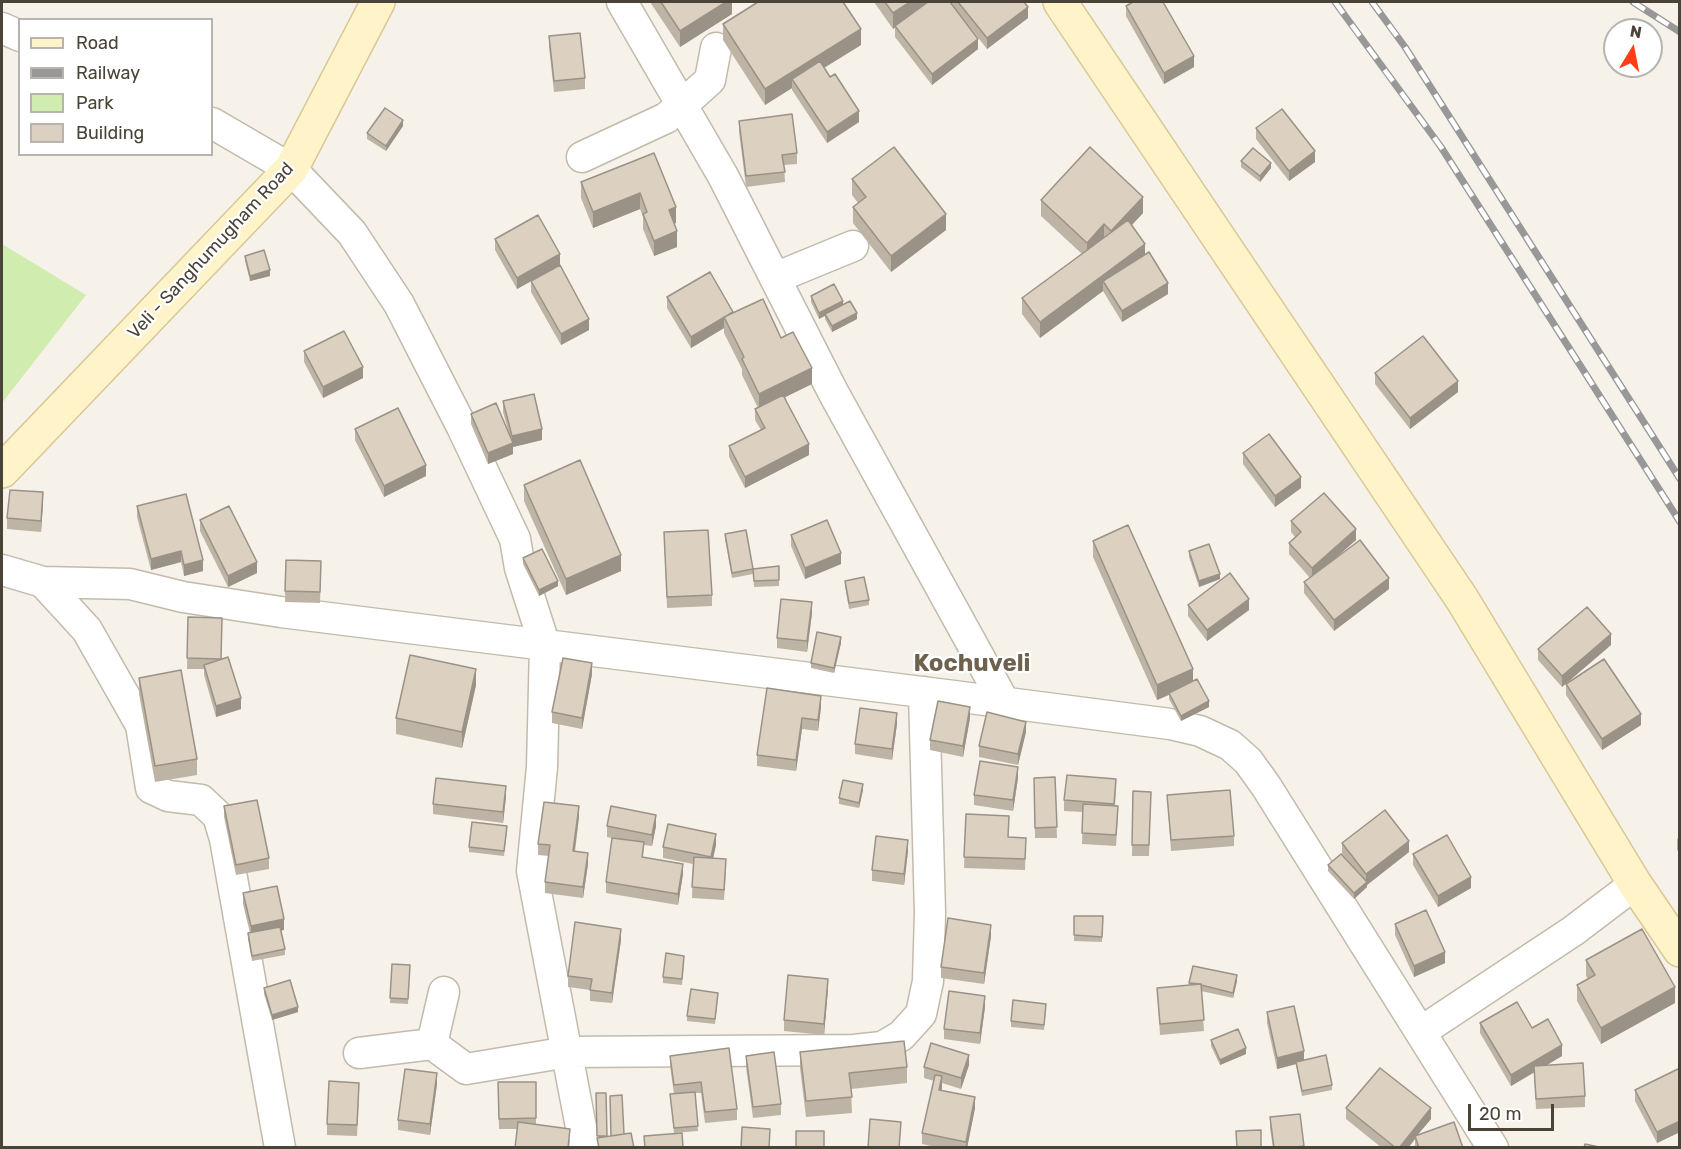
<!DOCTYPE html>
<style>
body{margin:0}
#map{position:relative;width:1681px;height:1149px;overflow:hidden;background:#f6f2e9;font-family:Rubik,sans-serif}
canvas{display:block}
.frame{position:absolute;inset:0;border:3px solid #4a4337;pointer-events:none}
.legend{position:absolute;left:18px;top:18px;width:195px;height:138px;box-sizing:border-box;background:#fff;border:2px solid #b7b4af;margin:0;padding:8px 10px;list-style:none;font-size:18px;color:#4a4337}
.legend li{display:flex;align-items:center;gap:12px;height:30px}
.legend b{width:30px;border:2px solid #b7b4af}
.north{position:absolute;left:1603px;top:18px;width:60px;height:60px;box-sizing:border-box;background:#fff;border:2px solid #b7b4af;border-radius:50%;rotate:10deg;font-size:16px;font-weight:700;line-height:24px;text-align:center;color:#4a4337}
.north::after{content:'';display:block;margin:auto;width:21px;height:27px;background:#ff3e17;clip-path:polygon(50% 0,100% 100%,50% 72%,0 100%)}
.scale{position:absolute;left:1468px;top:1104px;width:86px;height:27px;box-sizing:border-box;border:3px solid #4a4337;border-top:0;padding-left:8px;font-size:18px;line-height:21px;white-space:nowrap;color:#4a4337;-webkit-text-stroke:4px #fff;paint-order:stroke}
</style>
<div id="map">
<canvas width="1681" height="1149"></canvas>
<div class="frame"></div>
<ul class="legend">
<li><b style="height:8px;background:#fff3ca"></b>Road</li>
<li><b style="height:8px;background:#989898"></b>Railway</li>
<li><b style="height:16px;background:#d0edaf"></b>Park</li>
<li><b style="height:16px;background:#dcd1c0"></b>Building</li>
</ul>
<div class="north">N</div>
<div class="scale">20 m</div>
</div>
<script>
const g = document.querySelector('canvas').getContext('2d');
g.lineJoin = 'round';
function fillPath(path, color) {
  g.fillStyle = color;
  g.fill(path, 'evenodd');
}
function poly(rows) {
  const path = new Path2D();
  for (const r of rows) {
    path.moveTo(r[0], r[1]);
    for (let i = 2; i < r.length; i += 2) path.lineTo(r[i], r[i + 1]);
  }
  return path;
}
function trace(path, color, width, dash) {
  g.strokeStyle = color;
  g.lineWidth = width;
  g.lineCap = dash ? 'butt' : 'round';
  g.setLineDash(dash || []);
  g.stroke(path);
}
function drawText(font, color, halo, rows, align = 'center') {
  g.font = font + ' Rubik,sans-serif';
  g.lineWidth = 4.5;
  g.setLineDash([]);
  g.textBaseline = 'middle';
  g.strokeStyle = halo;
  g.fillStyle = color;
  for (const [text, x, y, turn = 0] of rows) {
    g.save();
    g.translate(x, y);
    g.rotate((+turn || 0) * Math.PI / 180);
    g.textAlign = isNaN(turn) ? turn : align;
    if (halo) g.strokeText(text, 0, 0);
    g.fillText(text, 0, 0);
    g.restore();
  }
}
const green = poly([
 [2,244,86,295,2,403]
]);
const minor = poly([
 [622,2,723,176,833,392,1004,702],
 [2,28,20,36],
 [212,123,291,169,352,233,399,304,463,429,515,539,520,568,545,646,542,767,532,871,585,1148],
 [582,157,666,118,682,105,710,80,716,48],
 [775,278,853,246],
 [2,570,43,582],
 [1422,1031,1573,931,1635,884],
 [432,1044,444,992],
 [359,1053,432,1044,466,1069,568,1052,854,1050,882,1047,901,1036,921,1014,928,981,930,913,924,692],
 [280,1148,225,839,218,816,201,800,168,796,151,788,141,725,87,630,43,582,130,584,183,597,281,612,954,696,1170,724,1200,731,1230,745,1248,761,1266,786,1493,1148]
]);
const secondary = poly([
 [1060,2,1462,599,1635,884,1680,950],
 [2,471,291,169,378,2]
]);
const rail = poly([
 [1335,2,1441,147,1680,522],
 [1372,2,1405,47,1680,479],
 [1633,2,1680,32]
]);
const wall = poly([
 [650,2,732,2,732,14,680,47],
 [874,2,950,2,978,49,932,85,895,37,895,27,893,29],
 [951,2,1024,2,1028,18,987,49,951,3],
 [1126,6,1194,67,1164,84,1126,16],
 [723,24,861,45,824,68,859,122,827,143,792,90,792,88,765,105,723,40],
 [549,36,585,78,585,89,554,92,549,47],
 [739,121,797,153,797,164,784,165,785,182,746,187,739,132],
 [403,126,386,151,367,139,367,133],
 [1256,128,1315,162,1289,181,1256,139],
 [654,153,676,223,674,224,677,247,654,256,643,229,643,217,640,209,593,228,581,198,581,182],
 [1241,161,1271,168,1260,182,1241,167],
 [852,179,946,230,891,272,853,223,853,207,858,203,852,195],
 [1041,200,1143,213,1132,225,1145,255,1168,294,1122,322,1103,291,1040,338,1022,314,1022,298,1082,254,1041,216],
 [495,239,560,265,517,289,495,250],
 [245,256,270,276,250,281,245,261],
 [531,281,589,330,561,345,531,292],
 [811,296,843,304,857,319,832,332,825,319,825,315,819,319,811,302],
 [667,297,733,312,781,338,812,384,785,397,809,455,745,488,729,457,729,446,761,430,755,420,755,409,758,408,742,375,742,369,724,333,724,328,691,348,667,308],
 [304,351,363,378,323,398,304,362],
 [1375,373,1458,392,1410,429,1375,384],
 [503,401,542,440,513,447,513,454,488,464,471,424,471,414,508,430,503,412],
 [355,429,426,476,384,497,355,440],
 [1243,453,1301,488,1275,507,1243,464],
 [524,485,621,571,566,595,524,501],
 [43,503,41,532,7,529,7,518],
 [137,506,203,571,184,576,181,562,151,570,137,517],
 [200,520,257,573,228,587,200,531],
 [1291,521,1356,540,1334,559,1389,589,1334,631,1304,593,1304,582,1310,578,1289,554,1289,543,1295,537,1291,532],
 [664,532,712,595,712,606,667,608],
 [725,534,753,569,753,574,732,578,725,539],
 [791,535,841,564,805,579,791,546],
 [1093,541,1193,681,1209,707,1181,721,1169,699,1169,695,1157,700,1093,557],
 [1189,551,1220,579,1199,587,1189,557],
 [523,558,558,586,539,596,523,564],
 [779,566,779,586,754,587,753,569],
 [321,572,320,603,285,602,285,591],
 [845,581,869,600,869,605,849,609,845,586],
 [1188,605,1249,610,1207,641,1188,616],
 [812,613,807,652,777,648,777,638],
 [188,617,221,659,241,709,216,717,204,675,204,669,187,669],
 [841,643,834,673,811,668,811,663],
 [1611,645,1562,687,1538,660,1538,649],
 [592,674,582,729,552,723,552,712],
 [139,678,197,759,197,775,155,782,139,694],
 [1566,684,1641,725,1602,750,1566,695],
 [476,685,462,748,396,734,396,718],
 [821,696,821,707,818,731,802,729,796,771,757,766,757,755],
 [970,718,963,757,930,750,930,740],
 [897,724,892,760,855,754,855,744],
 [1026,732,1018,765,979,757,979,746],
 [1055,777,1057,838,1035,838,1034,778],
 [1018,778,1013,811,974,805,974,795],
 [863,790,859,808,839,804,839,798],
 [1116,790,1115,806,1118,817,1116,846,1082,844,1083,812,1064,811,1064,800],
 [1133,791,1151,792,1149,856,1132,856],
 [1167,795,1234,836,1234,846,1171,851],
 [506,797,503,823,433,814,433,804],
 [224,806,269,858,269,869,236,875,224,817],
 [966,814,1008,837,1026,838,1025,870,964,868],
 [579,817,575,852,588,864,583,898,545,893,545,882,549,856,538,855,538,844],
 [607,826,656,826,652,846,644,845,643,857,683,874,678,905,606,893,606,882,612,838,607,837],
 [507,831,504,856,469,852,469,847],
 [1680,837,1680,853,1677,850,1677,839],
 [1342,843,1409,852,1367,885,1367,887,1354,899,1328,871,1328,865,1349,863,1342,854],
 [716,845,713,858,726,870,724,900,692,898,693,864,663,858,663,847],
 [908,851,904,885,872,881,872,870],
 [1413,854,1471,888,1438,907,1413,865],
 [243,893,284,930,281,930,285,949,285,955,252,961,248,939,248,933,250,933,243,904],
 [1074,916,1103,916,1102,942,1074,941],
 [1395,924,1445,963,1414,977,1395,935],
 [991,936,984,984,941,978,941,967],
 [621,940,612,1003,590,1001,590,990,568,987,568,976],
 [1586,960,1675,1003,1601,1044,1577,1001,1577,985,1588,979,1586,976],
 [684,961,682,985,663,983,663,977],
 [392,964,410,965,408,1004,390,1003],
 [1237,981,1233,998,1201,991,1204,1031,1160,1035,1157,988,1189,985,1189,983],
 [264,988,298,1012,272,1020,264,994],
 [828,989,824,1035,784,1031,784,1020],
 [718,998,715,1024,687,1021,687,1016],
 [985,1007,980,1044,944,1039,944,1029],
 [1046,1009,1044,1030,1011,1027,1011,1021],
 [1267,1012,1304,1060,1332,1085,1332,1090,1302,1096,1296,1064,1277,1069,1267,1023],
 [1480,1023,1532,1028,1562,1056,1547,1065,1585,1096,1585,1107,1536,1109,1534,1072,1511,1086,1480,1033],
 [1211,1040,1246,1054,1220,1065,1211,1046],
 [800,1052,907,1067,907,1083,851,1089,852,1113,806,1117,800,1068],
 [670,1056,737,1109,737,1120,705,1123,701,1093,695,1093,698,1131,674,1133,670,1094,674,1094,670,1066],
 [746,1056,781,1104,781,1115,753,1118,746,1067],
 [969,1065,961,1089,942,1083,942,1090,975,1108,967,1148,940,1148,922,1144,922,1133,934,1081,924,1078,924,1067],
 [1680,1068,1680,1132,1657,1143,1635,1101,1635,1090],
 [498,1082,536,1082,536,1124,570,1140,569,1148,515,1148,517,1129,499,1129],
 [437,1084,430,1135,398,1130,398,1120],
 [359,1094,357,1136,327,1135,327,1124],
 [1346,1108,1431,1119,1418,1134,1463,1148,1415,1148,1415,1139,1408,1148,1382,1148,1346,1119],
 [1300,1114,1304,1148,1273,1148,1270,1128,1270,1117]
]);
const shadedWall = poly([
 [726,2,732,2,732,14,680,47,680,31],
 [910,2,933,2,893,29,893,13],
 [1028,7,1028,18,987,49,987,38],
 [861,29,861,45,796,85,792,79,792,88,765,105,765,89],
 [978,39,978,49,932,85,932,74],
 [1194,56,1194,67,1164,84,1164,73],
 [859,111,859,122,827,143,827,132],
 [403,120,403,126,386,151,386,146],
 [1315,151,1315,162,1289,181,1289,171],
 [1271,163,1271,168,1260,182,1260,176],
 [640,193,640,209,593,228,593,212],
 [1143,197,1143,213,1111,247,1111,231],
 [676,207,676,223,669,226,669,210],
 [946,214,946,230,891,272,891,256],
 [1104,224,1104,240,1087,258,1087,243],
 [677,231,677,247,654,256,654,241],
 [1145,244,1145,260,1103,281,1103,291,1040,338,1040,322],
 [560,254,560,265,517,289,517,278],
 [270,270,270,276,250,281,250,276],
 [1168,283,1168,294,1122,322,1122,311],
 [843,301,843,307,819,319,819,313],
 [857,313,857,319,832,332,832,326],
 [724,318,724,328,691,348,691,337],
 [589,319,589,330,561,345,561,334],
 [363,367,363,378,323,398,323,387],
 [812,368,812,384,759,410,759,394],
 [1458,381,1458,392,1410,429,1410,418],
 [542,429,542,440,513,447,513,454,488,464,488,453,512,443,512,436],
 [809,444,809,455,745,488,745,477],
 [426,465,426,476,384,497,384,486],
 [1301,477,1301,488,1275,507,1275,496],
 [43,492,43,503,41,532,41,521],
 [1356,529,1356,540,1312,579,1312,568],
 [181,551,181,562,151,570,151,559],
 [841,553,841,564,805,579,805,568],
 [621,555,621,571,566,595,566,579],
 [203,560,203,571,184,576,184,565],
 [257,562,257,573,228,587,228,576],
 [1220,574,1220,579,1199,587,1199,581],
 [1389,578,1389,589,1334,631,1334,620],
 [558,581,558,586,539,596,539,590],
 [1249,599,1249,610,1207,641,1207,630],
 [812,602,812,613,807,652,807,641],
 [1611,634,1611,645,1562,687,1562,676],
 [841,637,841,643,834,673,834,668],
 [592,663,592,674,582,729,582,718],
 [476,669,476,685,462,748,462,732],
 [1193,669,1193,684,1157,700,1157,685],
 [821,696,821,707,818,731,818,720],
 [241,698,241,709,216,717,216,706],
 [1209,701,1209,707,1181,721,1181,716],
 [970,707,970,718,963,757,963,746],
 [897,713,897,724,892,760,892,749],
 [1641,714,1641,725,1602,750,1602,739],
 [802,718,802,729,796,771,796,760],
 [1026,722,1026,732,1018,765,1018,754],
 [1018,767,1018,778,1013,811,1013,800],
 [863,784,863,790,859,808,859,803],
 [506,786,506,797,503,823,503,812],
 [579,806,579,817,573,862,573,851],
 [656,815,656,826,652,846,652,835],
 [716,834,716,845,711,868,711,857],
 [908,840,908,851,904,885,904,874],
 [1409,841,1409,852,1367,885,1367,887,1354,899,1354,893,1366,882,1366,874],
 [588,853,588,864,583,898,583,887],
 [683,864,683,874,678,905,678,894],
 [1471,877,1471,888,1438,907,1438,896],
 [284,919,284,930,251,937,251,926],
 [991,925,991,936,984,984,984,973],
 [621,929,621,940,612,1003,612,993],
 [1445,952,1445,963,1414,977,1414,966],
 [1237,975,1237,981,1233,998,1233,993],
 [828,979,828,989,824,1035,824,1024],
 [1675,987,1675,1003,1601,1044,1601,1028],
 [985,996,985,1007,980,1044,980,1033],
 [298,1007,298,1012,272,1020,272,1015],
 [1562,1045,1562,1056,1511,1086,1511,1075],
 [1246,1048,1246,1054,1220,1065,1220,1060],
 [1304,1051,1304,1062,1277,1069,1277,1058],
 [969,1055,969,1065,961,1089,961,1078],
 [437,1073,437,1084,430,1135,430,1124],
 [942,1076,942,1087,939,1100,939,1090],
 [975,1097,975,1108,967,1148,966,1148,966,1142],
 [1431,1108,1431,1119,1415,1138,1415,1136,1415,1139,1408,1148,1399,1148],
 [1680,1121,1680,1132,1657,1143,1657,1132]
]);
const building = poly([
 [661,2,726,2,680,31,661,2],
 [758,2,843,2,861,29,765,89,723,24,758,2],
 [885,2,910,2,893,13,885,2],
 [928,2,950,2,978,39,932,74,895,26,928,2],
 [958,2,1024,2,1028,7,987,38,958,2],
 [1133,2,1163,2,1194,56,1164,73,1126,6,1133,2],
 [580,33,585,78,554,81,549,36,580,33],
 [820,61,830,77,835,74,859,111,827,132,792,79,820,61],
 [385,108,403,120,386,146,367,133,385,108],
 [1282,109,1315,151,1289,171,1256,128,1282,109],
 [792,114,797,153,782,155,785,172,746,176,739,121,792,114],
 [894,147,946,214,891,256,853,207,866,197,852,179,894,147],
 [1090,147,1143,197,1111,231,1104,224,1087,243,1041,200,1090,147],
 [1253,148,1271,163,1260,176,1241,161,1253,148],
 [654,153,676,207,669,210,677,231,654,241,643,214,647,212,640,193,593,212,581,182,654,153],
 [538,215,560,254,517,278,495,239,538,215],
 [1128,220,1145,244,1040,322,1022,298,1128,220],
 [264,250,270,270,250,276,245,256,264,250],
 [1149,252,1168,283,1122,311,1103,281,1149,252],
 [560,265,589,319,561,334,531,281,560,265],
 [710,272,733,312,691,337,667,297,710,272],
 [834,284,843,301,819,313,811,296,834,284],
 [763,299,781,338,793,332,812,368,759,394,742,359,744,357,724,317,763,299],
 [850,301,857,313,832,326,825,314,850,301],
 [344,331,363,367,323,387,304,351,344,331],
 [1423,336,1458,381,1410,418,1375,373,1423,336],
 [534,394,542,429,512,436,503,401,534,394],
 [783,395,809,444,745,477,729,446,765,428,755,409,783,395],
 [496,403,513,443,488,453,471,414,496,403],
 [398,408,426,465,384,486,355,429,398,408],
 [1269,434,1301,477,1275,496,1243,453,1269,434],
 [580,460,621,555,566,579,524,485,580,460],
 [10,490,43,492,41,521,7,518,10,490],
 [1324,493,1356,529,1312,568,1289,543,1301,532,1291,521,1324,493],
 [186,494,203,560,184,565,181,551,151,559,137,506,186,494],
 [229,506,257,562,228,576,200,520,229,506],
 [827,520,841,553,805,568,791,535,827,520],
 [1128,525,1193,669,1157,685,1093,541,1128,525],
 [708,530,712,595,667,597,664,532,708,530],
 [746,530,753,569,732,573,725,534,746,530],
 [1360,540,1389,578,1334,620,1304,582,1360,540],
 [1209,544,1220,574,1199,581,1189,551,1209,544],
 [542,549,558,581,539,590,523,558,542,549],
 [286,560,321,561,320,592,285,591,286,560],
 [779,566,779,580,754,581,753,569,779,566],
 [1230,573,1249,599,1207,630,1188,605,1230,573],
 [864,577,869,600,849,603,845,581,864,577],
 [781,599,812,602,807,641,777,638,781,599],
 [1587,607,1611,634,1562,676,1538,649,1587,607],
 [188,617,222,618,221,659,187,658,188,617],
 [817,632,841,637,834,668,811,663,817,632],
 [410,655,476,669,462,732,396,718,410,655],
 [228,657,241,698,216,706,204,665,228,657],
 [563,658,592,663,582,718,552,712,563,658],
 [1604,659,1641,714,1602,739,1566,684,1604,659],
 [181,670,197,759,155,766,139,678,181,670],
 [1197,679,1209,701,1181,716,1169,693,1197,679],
 [767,688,821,696,818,720,802,718,796,760,757,755,767,688],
 [938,701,970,707,963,746,930,740,938,701],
 [860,708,897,713,892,749,855,744,860,708],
 [987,712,1026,722,1018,754,979,746,987,712],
 [980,761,1018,767,1013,800,974,795,980,761],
 [1067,775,1116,779,1114,804,1064,800,1067,775],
 [1055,777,1057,827,1035,828,1034,778,1055,777],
 [436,778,506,786,503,812,433,804,436,778],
 [843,780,863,784,859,803,839,798,843,780],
 [1230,790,1234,836,1171,840,1167,795,1230,790],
 [1133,791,1151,792,1149,845,1132,845,1133,791],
 [257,800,269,858,236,865,224,806,257,800],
 [544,802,579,806,573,851,588,853,583,887,545,882,550,845,538,844,544,802],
 [1083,804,1118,806,1116,835,1082,833,1083,804],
 [611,806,656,815,652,835,607,826,611,806],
 [1385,810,1409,841,1366,874,1342,843,1385,810],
 [966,814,1009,816,1008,837,1026,838,1025,859,964,857,966,814],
 [472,822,507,826,504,851,469,847,472,822],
 [668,824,716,834,711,857,663,847,668,824],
 [1447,835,1471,877,1438,896,1413,854,1447,835],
 [876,836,908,840,904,874,872,870,876,836],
 [612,838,644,842,642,857,683,864,678,894,606,882,612,838],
 [1341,854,1367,882,1354,893,1328,865,1341,854],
 [694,857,726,859,724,890,692,887,694,857],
 [277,886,284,919,251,926,243,893,277,886],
 [1426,910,1445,952,1414,966,1395,924,1426,910],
 [1074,916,1103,916,1102,937,1074,935,1074,916],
 [948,918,991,925,984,973,941,967,948,918],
 [575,922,621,929,612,993,590,990,592,979,568,976,575,922],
 [280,927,285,949,252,956,248,933,280,927],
 [1642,929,1675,987,1601,1028,1577,985,1595,975,1586,960,1642,929],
 [666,953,684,956,682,979,663,977,666,953],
 [392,964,410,965,408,999,390,998,392,964],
 [1193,966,1237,975,1233,993,1201,985,1201,984,1189,983,1193,966],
 [788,975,828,979,824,1024,784,1020,788,975],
 [290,980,298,1007,272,1015,264,988,290,980],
 [1201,984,1204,1020,1160,1024,1157,988,1201,984],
 [691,989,718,993,715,1019,687,1016,691,989],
 [949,991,985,996,980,1033,944,1029,949,991],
 [1013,1000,1046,1004,1044,1025,1011,1021,1013,1000],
 [1517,1002,1532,1028,1548,1019,1562,1045,1511,1075,1480,1023,1517,1002],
 [1294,1006,1304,1051,1277,1058,1267,1012,1294,1006],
 [1238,1029,1246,1048,1220,1060,1211,1040,1238,1029],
 [904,1041,907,1067,849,1073,852,1097,806,1101,800,1052,904,1041],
 [931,1043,969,1055,961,1078,924,1067,931,1043],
 [729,1048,737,1109,705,1112,701,1082,674,1085,670,1056,729,1048],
 [774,1052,781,1104,753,1107,746,1056,774,1052],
 [1326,1055,1332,1085,1302,1091,1296,1062,1326,1055],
 [1583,1063,1585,1096,1536,1099,1534,1066,1583,1063],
 [1380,1068,1431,1108,1399,1148,1396,1148,1346,1108,1380,1068],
 [1680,1068,1680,1121,1657,1132,1635,1090,1680,1068],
 [405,1069,437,1073,430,1124,398,1120,405,1069],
 [935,1075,942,1076,939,1090,975,1097,966,1142,922,1133,935,1075],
 [329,1081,359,1083,357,1125,327,1124,329,1081],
 [498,1082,536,1082,536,1118,499,1119,498,1082],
 [695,1092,698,1126,674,1128,670,1094,695,1092],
 [596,1093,606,1093,607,1136,597,1136,596,1093],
 [622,1095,624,1134,611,1136,610,1096,622,1095],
 [1300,1114,1304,1146,1290,1148,1274,1148,1270,1117,1300,1114],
 [870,1119,901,1122,899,1148,868,1148,870,1119],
 [518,1122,570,1129,568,1148,515,1148,518,1122],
 [1454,1122,1463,1148,1419,1148,1415,1136,1454,1122],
 [742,1127,770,1129,769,1148,741,1148,742,1127],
 [1261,1130,1261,1148,1237,1148,1236,1131,1261,1130],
 [796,1131,824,1131,824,1148,796,1148,796,1131],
 [631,1133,634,1148,599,1148,597,1138,631,1133],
 [682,1133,683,1148,645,1148,644,1136,682,1133],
 [1585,1144,1604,1148,1584,1148,1585,1144]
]);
const streetNames = [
 ["Veli - Sanghumugham Road",211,251,-47]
];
const districtNames = [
 ["Kochuveli",972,664]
];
fillPath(green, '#d0edaf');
trace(minor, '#c2bbab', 33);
trace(secondary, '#d9c895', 36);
trace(minor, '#fff', 30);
trace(secondary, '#fff3ca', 33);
trace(rail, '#989898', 7);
trace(rail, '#fff', 4.5, [14]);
fillPath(wall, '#bdb4a5');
fillPath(shadedWall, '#9a9286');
fillPath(building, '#dcd1c0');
trace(building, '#9a9286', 1.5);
drawText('18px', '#4a4337', '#fff', streetNames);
drawText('bold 24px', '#6e614d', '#fff', districtNames);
</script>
